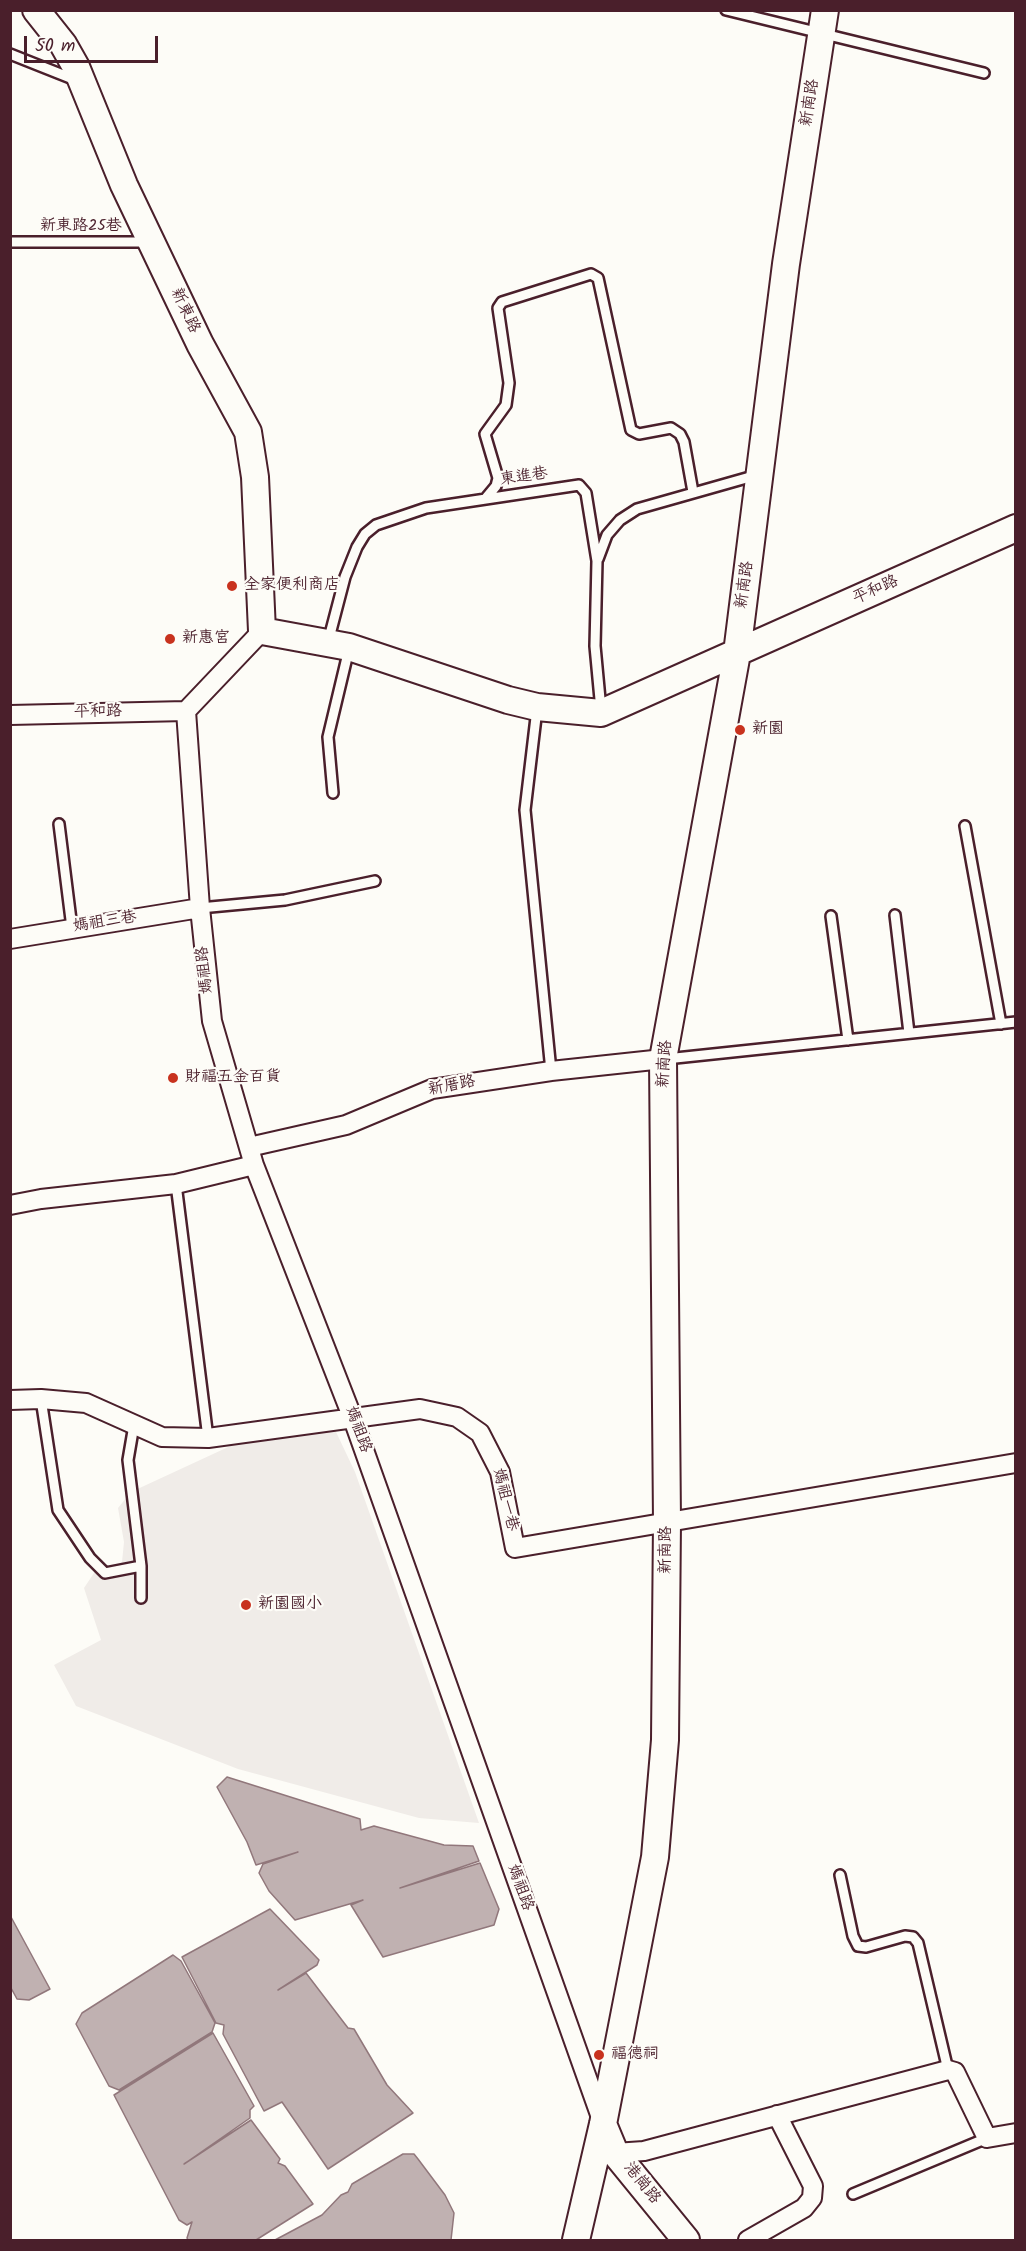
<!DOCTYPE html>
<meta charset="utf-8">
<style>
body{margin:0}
#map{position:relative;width:1026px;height:2251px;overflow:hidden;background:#fdfcf7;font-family:Kalam,sans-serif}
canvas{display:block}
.frame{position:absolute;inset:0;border:12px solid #4a1f2b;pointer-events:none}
.scale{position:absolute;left:24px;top:36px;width:134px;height:27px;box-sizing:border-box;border:3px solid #4a1f2b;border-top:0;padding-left:8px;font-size:18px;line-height:21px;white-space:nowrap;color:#4a1f2b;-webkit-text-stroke:4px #fdfcf7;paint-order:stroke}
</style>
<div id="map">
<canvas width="1026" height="2251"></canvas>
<div class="frame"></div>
<div class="scale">50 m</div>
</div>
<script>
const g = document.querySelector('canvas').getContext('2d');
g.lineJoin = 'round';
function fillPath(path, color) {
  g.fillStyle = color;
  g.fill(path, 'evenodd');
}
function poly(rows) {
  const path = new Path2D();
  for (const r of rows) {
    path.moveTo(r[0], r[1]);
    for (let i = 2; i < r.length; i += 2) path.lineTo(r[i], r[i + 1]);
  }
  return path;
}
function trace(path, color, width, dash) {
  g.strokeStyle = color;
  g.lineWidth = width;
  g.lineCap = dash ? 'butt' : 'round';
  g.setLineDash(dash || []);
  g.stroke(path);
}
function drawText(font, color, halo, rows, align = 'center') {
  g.font = font + ' Kalam,"LXGW WenKai TC",sans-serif';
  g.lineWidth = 4.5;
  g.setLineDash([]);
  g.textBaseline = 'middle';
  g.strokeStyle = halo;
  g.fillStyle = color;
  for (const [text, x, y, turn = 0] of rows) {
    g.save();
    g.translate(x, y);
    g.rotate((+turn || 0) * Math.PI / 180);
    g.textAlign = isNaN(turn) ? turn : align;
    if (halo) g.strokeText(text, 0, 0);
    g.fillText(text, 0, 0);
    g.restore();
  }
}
const built = poly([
 [328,1415,355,1472,479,1823,419,1818,238,1769,76,1706,54,1665,101,1640,84,1588,94,1573,122,1562,124,1542,118,1508,131,1492,239,1442]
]);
const water = poly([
 [227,1777,360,1819,361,1830,374,1826,444,1845,473,1846,479,1861,400,1888,480,1863,499,1909,494,1925,383,1957,351,1905,363,1900,295,1920,269,1891,259,1873,263,1864,298,1852,256,1865,247,1842,217,1787,227,1777],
 [270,1909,319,1960,317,1965,278,1990,306,1973,348,2028,354,2029,387,2085,413,2113,328,2169,282,2102,264,2111,223,2034,224,2025,216,2023,182,1957,270,1909],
 [11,1917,50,1989,29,2000,17,1999,11,1988,11,1917],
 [173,1955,181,1961,215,2023,212,2032,119,2090,109,2086,76,2024,82,2013,173,1955],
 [213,2033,254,2106,250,2110,250,2118,184,2164,251,2120,280,2159,278,2163,285,2166,313,2204,256,2240,188,2240,187,2238,192,2222,187,2225,179,2220,114,2095,213,2033],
 [403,2154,414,2154,418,2159,445,2195,454,2213,451,2240,275,2240,322,2215,341,2195,348,2192,352,2184,403,2154]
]);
const lane = poly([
 [726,10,984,73],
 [10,54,78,81],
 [10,242,149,242],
 [486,498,496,486,498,478,485,434,506,405,509,383,498,308,502,302,591,274,598,278,631,430,639,434,671,428,680,434,684,442,693,492],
 [598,559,607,535,620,520,637,509,757,475],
 [328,642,345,577,357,547,365,534,376,525,426,508,579,485,586,493,597,561,595,646,601,710],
 [537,709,525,810,551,1071],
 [333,793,328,737,349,649],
 [59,824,72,928],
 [965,826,1001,1024],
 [200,908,285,900,375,881],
 [895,915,909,1033],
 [831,916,848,1040],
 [666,1059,1016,1022],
 [176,1184,208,1438],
 [41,1399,58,1510,90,1558,105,1573,141,1566],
 [134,1425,128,1460,141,1566,141,1598],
 [840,1875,853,1936,858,1946,866,1947,905,1936,913,1937,918,1943,948,2070],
 [853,2194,987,2138]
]);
const street = poly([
 [262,631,186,711,200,908,212,1021,254,1165,353,1419,603,2123],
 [10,715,186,711],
 [10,939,200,908],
 [249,1147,346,1125,432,1089,551,1071,663,1059],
 [10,1205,41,1199,176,1184,254,1165],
 [10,1400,41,1399,86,1403,162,1437,208,1438,420,1409,457,1417,480,1433,500,1472,515,1548,1016,1463],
 [615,2153,644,2151,948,2070,955,2072,987,2138,1016,2133],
 [748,2240,804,2208,812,2198,813,2186,777,2115]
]);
const secondary = poly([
 [36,10,63,44,76,67,124,185,200,344,248,432,255,477,262,631,349,647,508,700,537,707,601,713,1016,528],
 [603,2124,615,2153,686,2240],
 [576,2240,603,2124,655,1857,665,1740,667,1522,663,1059,737,653,786,264,825,10]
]);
const markers = [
 [232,586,6,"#c8321e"],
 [170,639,6,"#c8321e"],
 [740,730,6,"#c8321e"],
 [173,1078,6,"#c8321e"],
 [246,1605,6,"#c8321e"],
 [599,2055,6,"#c8321e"]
];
const streetNames = [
 ["新南路",811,103,-81],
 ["新東路25巷",81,227],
 ["新東路",184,311,65],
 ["東進巷",524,478,-8],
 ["新南路",746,585,-82],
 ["平和路",876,591,-24],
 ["平和路",98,713,-1],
 ["媽祖三巷",105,923,-9],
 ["媽祖路",206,970,-96],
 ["新南路",666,1064,-86],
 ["新厝路",452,1087,-11],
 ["媽祖路",357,1430,70],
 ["媽祖一巷",504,1500,76],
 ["新南路",667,1550,-90],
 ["媽祖路",519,1888,70],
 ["港崗路",641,2184,51]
];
const poiNames = [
 ["全家便利商店",244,586],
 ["新惠宮",182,639],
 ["新園",752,730],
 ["財福五金百貨",185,1078],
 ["新園國小",258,1605],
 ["福德祠",611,2055]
];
fillPath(built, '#f0ece8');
fillPath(water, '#c0b1b1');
trace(water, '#91777b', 1.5);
trace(lane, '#4a1f2b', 14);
trace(street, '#4a1f2b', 22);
trace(secondary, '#4a1f2b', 30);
trace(lane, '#fdfcf7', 9);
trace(street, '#fdfcf7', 18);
trace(secondary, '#fdfcf7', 26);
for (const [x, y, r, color] of markers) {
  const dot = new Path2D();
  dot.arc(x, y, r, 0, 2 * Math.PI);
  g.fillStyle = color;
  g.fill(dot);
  trace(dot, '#fdfcf7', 2);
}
drawText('16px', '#4a1f2b', '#fdfcf7', streetNames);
drawText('16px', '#4a1f2b', '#fdfcf7', poiNames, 'left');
</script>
